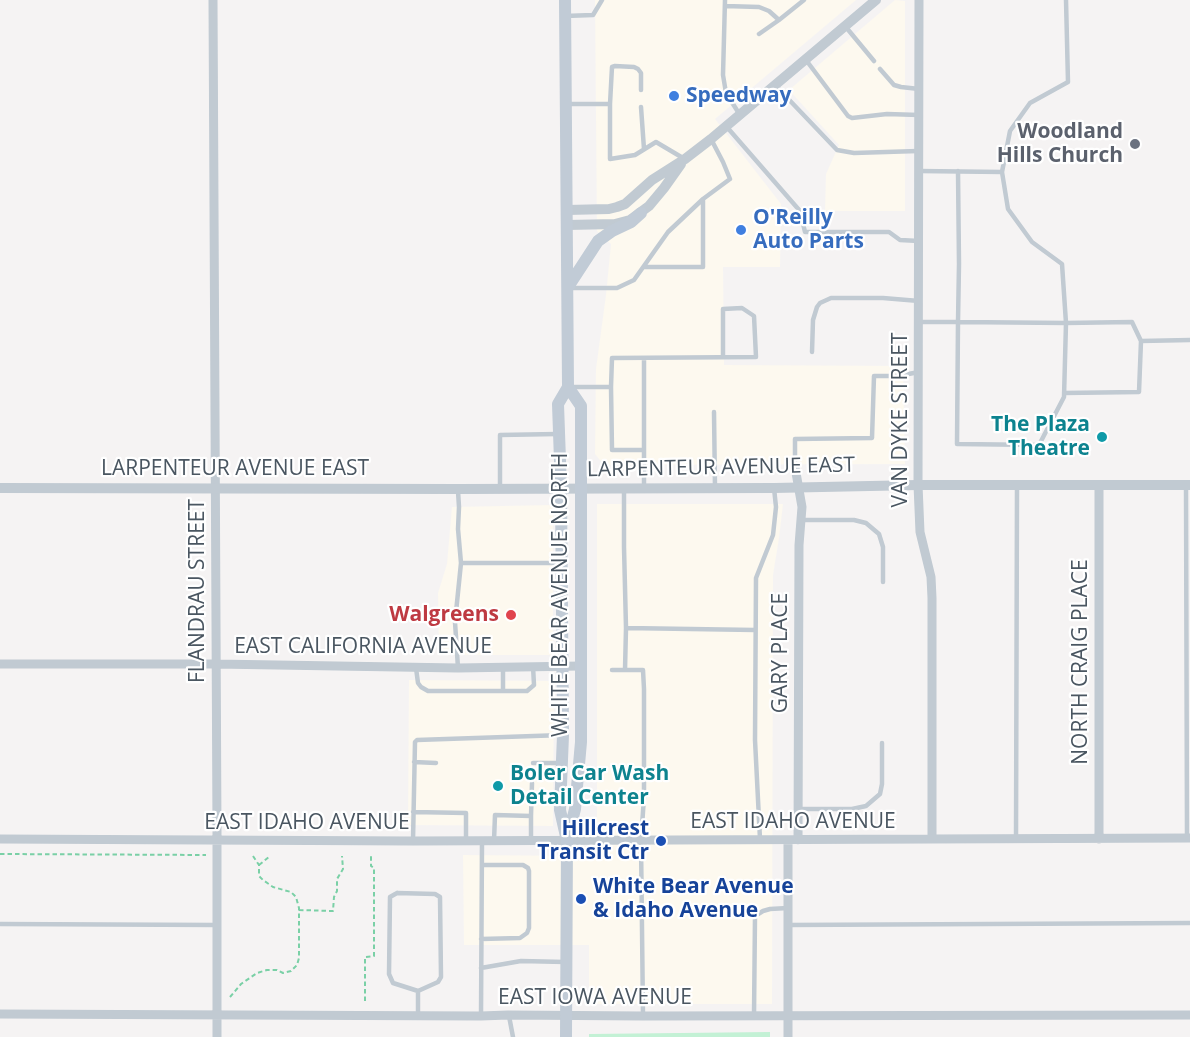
<!DOCTYPE html>
<style>
body{margin:0}
canvas{display:block;background:#f5f3f3}
</style>
<canvas width="1190" height="1037"></canvas>
<script>
const g = document.querySelector('canvas').getContext('2d');
g.lineJoin = 'round';
function fillPath(path, color) {
  g.fillStyle = color;
  g.fill(path, 'evenodd');
}
function poly(rows) {
  const path = new Path2D();
  for (const r of rows) {
    path.moveTo(r[0], r[1]);
    for (let i = 2; i < r.length; i += 2) path.lineTo(r[i], r[i + 1]);
  }
  return path;
}
function trace(path, color, width, dash) {
  g.strokeStyle = color;
  g.lineWidth = width;
  g.lineCap = dash ? 'butt' : 'round';
  g.setLineDash(dash || []);
  g.stroke(path);
}
function drawText(font, color, halo, rows, align = 'center') {
  g.font = font + ' "Open Sans",sans-serif';
  g.lineWidth = 4.5;
  g.setLineDash([]);
  g.textBaseline = 'middle';
  g.strokeStyle = halo;
  g.fillStyle = color;
  for (const [text, x, y, turn = 0] of rows) {
    g.save();
    g.translate(x, y);
    g.rotate((+turn || 0) * Math.PI / 180);
    g.textAlign = isNaN(turn) ? turn : align;
    if (halo) g.strokeText(text, 0, 0);
    g.fillText(text, 0, 0);
    g.restore();
  }
}
const commercial = poly([
 [595,0,856,0,715,119,781,204,780,267,723,267,724,365,903,366,905,464,604,465,595,454,596,369,606,295,611,244,597,231],
 [895,0,905,1,905,211,825,211,826,174,839,145,789,90],
 [597,504,783,504,779,538,773,575,772,1004,589,1004,589,945,464,945,463,855,589,856,597,826],
 [553,505,553,655,439,655,438,593,447,564,452,507],
 [409,680,554,681,553,826,408,825]
]);
const green = poly([
 [770,1032,770,1037,589,1037,589,1034]
]);
const path = poly([
 [0,854,206,855],
 [259,865,270,856],
 [299,910,333,911,334,897,337,891,337,879,343,869,342,856],
 [230,997,241,984,257,973,267,970,277,970,283,973,291,971,297,965,299,958,299,908,296,897,291,892,273,887,263,880,259,876,259,865,253,856],
 [365,1001,365,957,374,956,374,868,371,866,371,856]
]);
const service = poly([
 [725,0,723,75,726,93,740,115],
 [725,6,759,7,769,11,779,20,759,34],
 [565,16,593,15,602,0],
 [779,20,804,0],
 [845,26,874,61],
 [806,60,848,116,852,118,887,114,919,115],
 [880,69,894,85,901,87,919,89],
 [775,85,837,150,854,153,918,151],
 [568,104,610,104,610,159,635,155,656,142,683,158],
 [610,104,612,67,615,66,634,67,638,69,641,73,641,90],
 [641,107,644,149],
 [726,126,800,211,805,232,889,232,900,240,919,241],
 [919,171,1002,172,1008,209,1032,242,1062,264,1066,323,1132,322,1141,341,1190,340],
 [1002,172,1010,131,1030,103,1068,82,1066,0],
 [644,267,703,267,703,200],
 [571,288,617,288,634,280,668,232,703,199,730,179,723,162,711,139],
 [919,322,958,322,1066,323,1064,397,1039,445,957,444,958,322,959,264,958,171],
 [812,352,813,320,817,307,820,303,831,298,883,298,919,301],
 [644,358,644,450],
 [571,387,611,387,612,358,756,357,754,316,742,308,723,309,723,357],
 [611,387,612,450,644,450,644,487],
 [1064,393,1139,392,1141,341],
 [714,412,715,488],
 [795,467,795,439,872,438,874,376,898,376,919,372],
 [1186,485,1187,839],
 [500,489,500,435,557,434],
 [624,489,624,547,626,628,625,670],
 [801,520,854,520,866,523,879,534,883,547,883,582],
 [461,563,560,563],
 [626,628,755,630],
 [503,667,503,691],
 [416,668,418,683,421,687,428,691,527,691,534,685,533,666],
 [458,668,455,622,461,563,458,529,459,507,458,491],
 [612,670,643,670,644,689,644,797,641,841,643,1016],
 [414,762,436,763],
 [533,763,560,763],
 [799,809,852,809,866,806,880,794,882,784,882,743],
 [413,812,466,813,466,841],
 [531,816,532,783],
 [760,839,755,740,756,578,773,535,776,507,774,488],
 [1016,839,1017,485],
 [413,841,415,742,417,740,563,735],
 [494,841,495,815,531,816,531,841],
 [397,893,435,894,440,897,441,977,438,982,418,991,393,983,389,974,390,897,397,893],
 [0,924,216,925],
 [788,925,1190,923],
 [481,939,520,938,527,933,529,928,529,871,528,868,523,865,482,865],
 [481,968,521,961,565,962],
 [418,991,418,1016],
 [481,1016,482,841],
 [509,1016,513,1037],
 [754,1016,755,916,763,911,770,909,788,908]
]);
const minor = poly([
 [213,0,217,827,217,1037],
 [919,0,918,485,920,532,931,577,932,598,932,839],
 [795,467,802,507,799,545,798,840],
 [0,664,216,664,458,668,581,666],
 [0,839,413,841,1190,838],
 [1099,839,1099,485],
 [788,840,788,1037],
 [0,1014,481,1016,508,1015,643,1016,1190,1015]
]);
const tertiary = poly([
 [567,210,609,209,617,207,625,204,652,180,685,159,711,139,876,0],
 [567,225,615,224,630,220,649,206,664,188,681,164],
 [0,488,458,489,774,488,918,485,1190,485]
]);
const secondary = poly([
 [565,0,568,387,581,406,581,742,575,809,567,841],
 [568,287,598,241,612,231,631,222,641,213],
 [566,1037,567,841,560,810,563,735,561,489,558,404,568,387]
]);
const markers = [
 [674,96,6,"#3f7fe0"],
 [1135,144,6,"#6b7280"],
 [741,230,6,"#3f7fe0"],
 [1102,437,6,"#0f9aa8"],
 [511,615,6,"#e0444e"],
 [498,786,6,"#0f9aa8"],
 [661,841,6,"#1a4fb4"],
 [581,899,6,"#1a4fb4"]
];
const shopNames = [
 ["Speedway",686,96],
 ["O'Reilly",753,218],
 ["Auto Parts",753,242]
];
const worshipNames = [
 ["Woodland",1123,132],
 ["Hills Church",1123,156]
];
const streetNames = [
 ["VAN DYKE STREET",901,420,-90],
 ["LARPENTEUR AVENUE EAST",721,468,-1],
 ["LARPENTEUR AVENUE EAST",235,469],
 ["FLANDRAU STREET",198,591,-90],
 ["WHITE BEAR AVENUE NORTH",561,595,-90],
 ["EAST CALIFORNIA AVENUE",363,647],
 ["GARY PLACE",781,653,-90],
 ["NORTH CRAIG PLACE",1081,662,-90],
 ["EAST IDAHO AVENUE",793,822],
 ["EAST IDAHO AVENUE",307,823],
 ["EAST IOWA AVENUE",595,998]
];
const cultureNames = [
 ["The Plaza",1090,425],
 ["Theatre",1090,449],
 ["Boler Car Wash",510,774,"left"],
 ["Detail Center",510,798,"left"]
];
const healthNames = [
 ["Walgreens",499,615]
];
const transitNames = [
 ["Hillcrest",649,829],
 ["Transit Ctr",649,853],
 ["White Bear Avenue",593,887,"left"],
 ["& Idaho Avenue",593,911,"left"]
];
fillPath(commercial, '#fdf9ef');
fillPath(green, '#c3f1d5');
trace(path, '#7ad0a6', 2, [4.5, 3]);
trace(service, '#c1cad2', 4.5);
trace(minor, '#c1cad2', 9);
trace(tertiary, '#c1cad2', 10);
trace(secondary, '#c1cbd6', 12);
for (const [x, y, r, color] of markers) {
  const dot = new Path2D();
  dot.arc(x, y, r, 0, 2 * Math.PI);
  g.fillStyle = color;
  g.fill(dot);
  trace(dot, '#fff', 2);
}
drawText('bold 21px', '#366cbe', '#fff', shopNames, 'left');
drawText('bold 21px', '#5b616d', '#fff', worshipNames, 'right');
drawText('21px', '#4a5661', '#fff', streetNames);
drawText('bold 21px', '#0d838f', '#fff', cultureNames, 'right');
drawText('bold 21px', '#be3a42', '#fff', healthNames, 'right');
drawText('bold 21px', '#164399', '#fff', transitNames, 'right');
</script>
